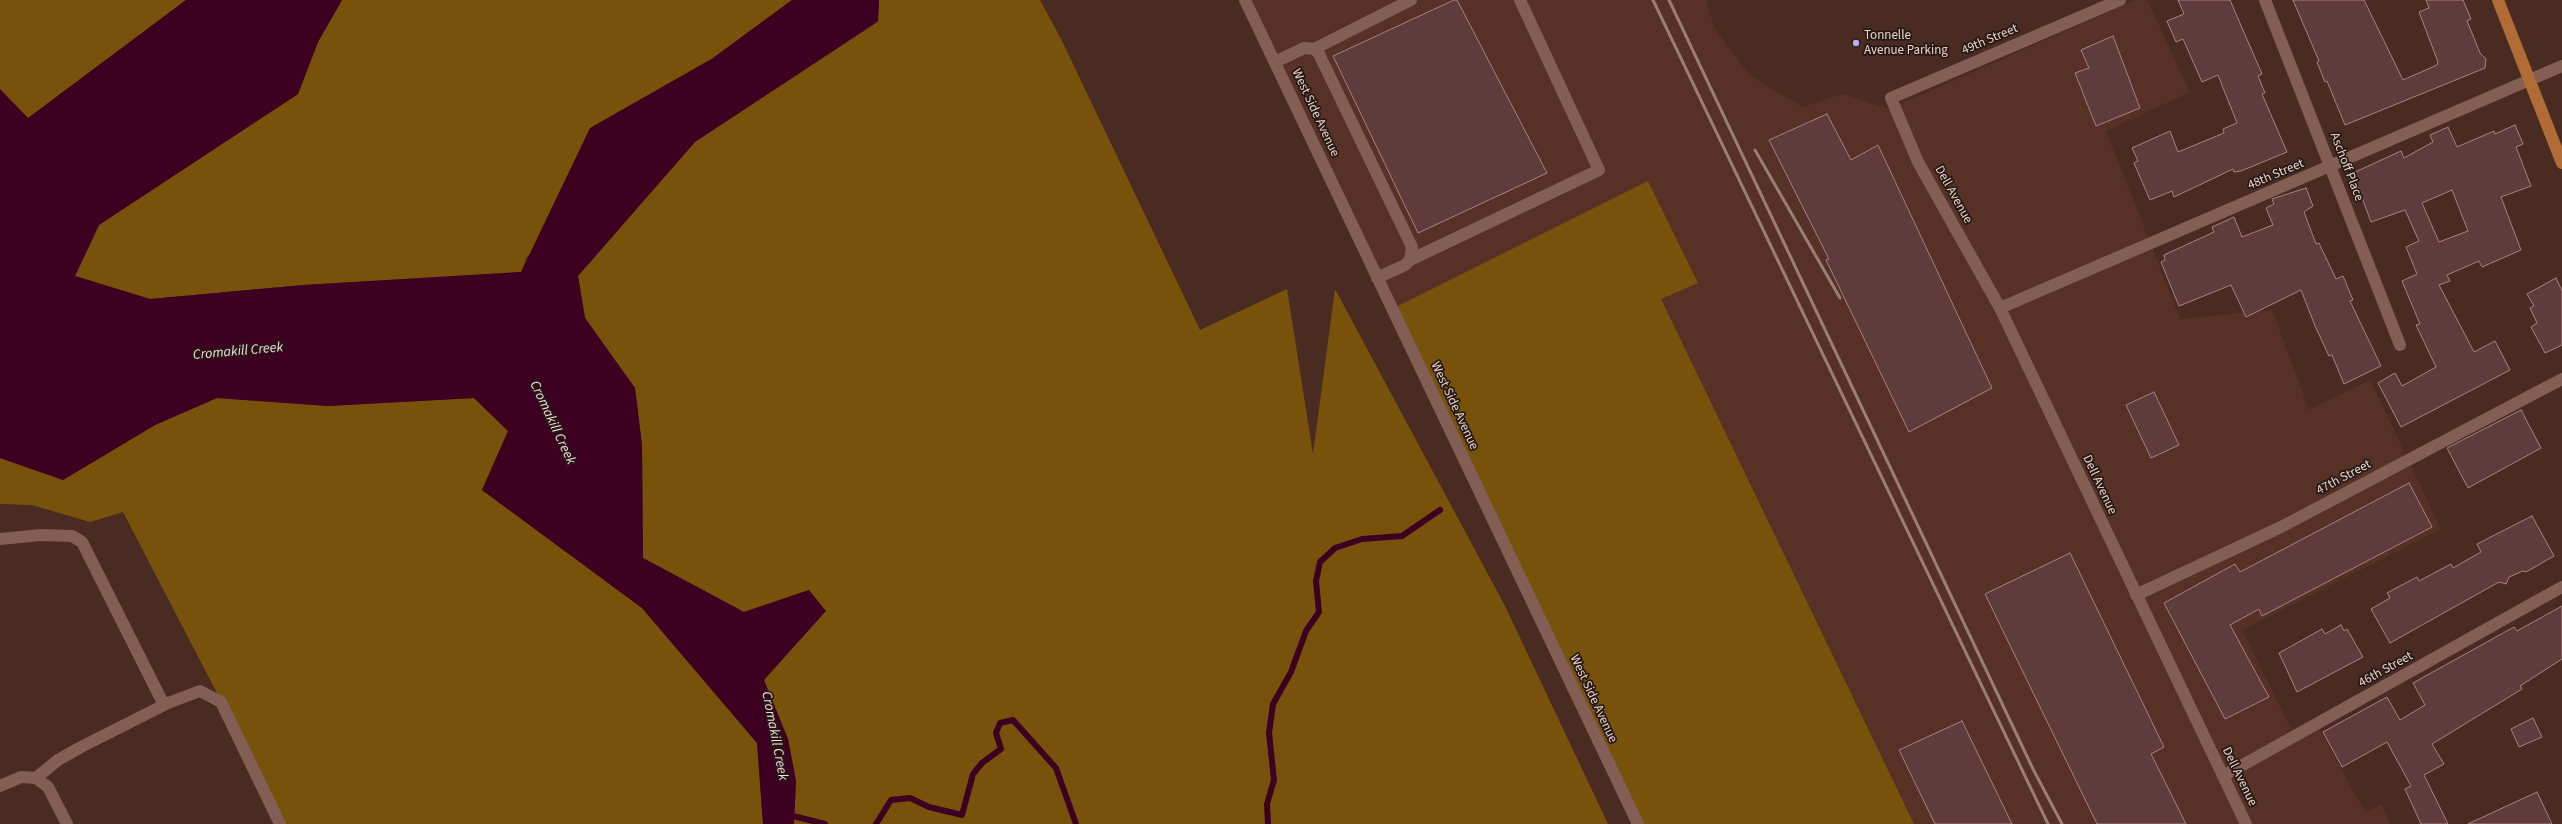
<!DOCTYPE html>
<style>
body{margin:0}
canvas{display:block;background:#4a2b22}
</style>
<canvas width="2562" height="824"></canvas>
<script>
const g = document.querySelector('canvas').getContext('2d');
g.lineJoin = 'round';
function fillPath(path, color) {
  g.fillStyle = color;
  g.fill(path, 'evenodd');
}
function poly(rows) {
  const path = new Path2D();
  for (const r of rows) {
    path.moveTo(r[0], r[1]);
    for (let i = 2; i < r.length; i += 2) path.lineTo(r[i], r[i + 1]);
  }
  return path;
}
function trace(path, color, width, dash) {
  g.strokeStyle = color;
  g.lineWidth = width;
  g.lineCap = dash ? 'butt' : 'round';
  g.setLineDash(dash || []);
  g.stroke(path);
}
function drawText(font, color, halo, rows, align = 'center') {
  g.font = font + ' "Source Sans 3",sans-serif';
  g.lineWidth = 3.5;
  g.setLineDash([]);
  g.textBaseline = 'middle';
  g.strokeStyle = halo;
  g.fillStyle = color;
  for (const [text, x, y, turn = 0] of rows) {
    g.save();
    g.translate(x, y);
    g.rotate((+turn || 0) * Math.PI / 180);
    g.textAlign = isNaN(turn) ? turn : align;
    if (halo) g.strokeText(text, 0, 0);
    g.fillText(text, 0, 0);
    g.restore();
  }
}
const built = poly([
 [1244,0,1706,0,1715,29,1749,75,1803,107,1842,94,1889,109,2136,0,2147,0,2190,92,2106,131,2180,319,2272,310,2309,410,2370,380,2441,529,2242,630,2291,729,2319,729,2365,812,2381,804,2390,824,1914,824,1660,298,1698,283,1648,181,1392,309]
]);
const green = poly([
 [0,0,186,0,27,119,0,89],
 [342,0,792,0,713,58,526,258,522,272,303,285,150,299,75,276,99,225,298,94,318,42],
 [879,0,1040,0,1062,41,1200,330,1287,289,1313,454,1335,289,1505,606,1608,824,794,824,796,781,788,739,763,680,809,590,744,612,643,558,642,445,635,388,585,318,578,276,695,142,878,22],
 [1648,181,1698,283,1661,299,1914,824,1638,824,1392,309],
 [217,398,328,406,474,398,508,431,482,490,642,608,757,743,763,824,285,824,123,512,90,522,32,505,0,504,0,458,63,480,155,425]
]);
const water = poly([
 [186,0,342,0,318,42,298,94,99,225,75,276,150,299,303,285,521,272,590,128,713,58,792,0,879,0,878,21,695,142,578,276,585,318,635,388,642,445,643,558,744,612,809,590,826,611,764,680,788,739,796,781,794,824,763,824,757,743,642,608,482,490,508,431,474,398,328,406,217,398,155,425,63,480,0,458,0,89,28,118]
]);
const stream = poly([
 [789,815,825,824],
 [876,824,891,800,910,798,929,807,962,815,973,774,982,763,1001,749,996,733,1000,723,1013,720,1056,768,1076,824],
 [1268,824,1267,804,1274,780,1269,733,1273,704,1291,672,1306,631,1319,612,1316,581,1320,562,1335,548,1362,539,1402,536,1440,510]
]);
const building = poly([
 [1454,0,1457,0,1547,173,1418,233,1333,56,1454,0],
 [2178,0,2230,0,2262,74,2258,76,2265,93,2262,94,2287,152,2241,171,2234,172,2233,169,2174,197,2172,191,2150,200,2134,163,2138,161,2132,148,2170,131,2178,152,2224,133,2223,129,2237,123,2218,75,2202,82,2183,39,2176,42,2167,21,2184,14,2178,0],
 [2293,0,2364,0,2403,80,2437,65,2438,62,2419,12,2429,8,2426,0,2463,0,2471,19,2467,21,2480,53,2486,59,2485,68,2345,125,2327,81,2325,82,2317,62,2319,61,2293,0],
 [2113,36,2140,108,2096,126,2075,73,2089,68,2081,50,2113,36],
 [1827,114,1851,160,1878,145,1992,388,1909,432,1826,260,1829,259,1769,140,1827,114],
 [2515,125,2523,144,2516,147,2531,186,2501,197,2521,250,2482,267,2479,261,2447,275,2450,281,2439,285,2474,352,2495,341,2510,370,2401,427,2378,383,2395,373,2402,386,2436,367,2416,325,2420,324,2402,281,2417,274,2406,247,2419,241,2405,210,2371,222,2353,173,2401,151,2404,158,2433,142,2430,135,2448,127,2457,147,2494,131,2495,134,2515,125],
 [2452,190,2468,231,2439,242,2422,203,2452,190],
 [2306,188,2313,206,2304,212,2316,244,2319,243,2336,279,2343,276,2353,300,2350,301,2381,366,2344,384,2332,355,2329,356,2315,326,2301,290,2246,317,2231,285,2179,306,2161,262,2165,260,2164,255,2214,232,2212,227,2234,217,2242,237,2273,225,2266,208,2274,204,2272,199,2306,188],
 [2556,278,2562,291,2562,345,2545,353,2531,327,2537,323,2530,308,2534,306,2527,294,2556,278],
 [2154,392,2179,445,2151,458,2126,405,2154,392],
 [2521,410,2541,448,2468,488,2447,448,2521,410],
 [2409,483,2432,527,2262,616,2259,609,2230,625,2269,697,2225,719,2164,603,2235,564,2240,572,2409,483],
 [2532,516,2554,556,2526,572,2523,571,2509,577,2506,584,2499,582,2390,643,2371,609,2390,598,2387,593,2417,577,2419,581,2451,564,2453,568,2481,552,2477,544,2532,516],
 [2070,553,2164,747,2151,754,2186,824,2097,824,1985,594,2070,553],
 [2562,606,2562,659,2520,686,2522,689,2432,744,2444,764,2424,775,2448,824,2421,824,2405,789,2411,786,2387,742,2342,767,2323,732,2387,697,2400,720,2425,705,2413,683,2514,627,2517,631,2562,606],
 [2341,625,2344,631,2347,629,2363,657,2297,692,2279,653,2322,629,2325,634,2341,625],
 [2533,718,2542,737,2519,747,2511,729,2533,718],
 [1962,721,2012,824,1935,824,1899,750,1962,721],
 [2537,792,2552,824,2468,824,2537,792]
]);
const minor = poly([
 [1245,0,1638,824],
 [2120,0,1891,98,1918,162,2000,308,2246,824],
 [2265,0,2400,345],
 [1314,49,1411,0],
 [1275,62,1304,48,1314,49,1319,54,1412,247,1410,260,1405,265,1377,278],
 [1410,260,1599,170,1520,0],
 [2000,308,2562,66],
 [0,539,41,535,72,536,82,542,164,705],
 [2136,595,2281,527,2562,379],
 [2223,776,2562,587],
 [36,778,58,760,83,746,168,703,200,691,221,702,280,824],
 [0,786,21,777,36,778,48,787,67,824]
]);
const major = poly([
 [2498,0,2562,163]
]);
const rail = poly([
 [1653,0,2048,824],
 [1669,0,2033,769,2062,824],
 [1755,150,1840,298]
]);
const markers = [
 [1856,43,4,"#bda9f5"]
];
const poiNames = [
 ["Tonnelle",1864,36],
 ["Avenue Parking",1864,51]
];
const streetNames = [
 ["49th Street",1990,40,-23],
 ["West Side Avenue",1315,113,65],
 ["Aschoff Place",2346,167,69],
 ["48th Street",2276,175,-23],
 ["Dell Avenue",1953,195,61],
 ["West Side Avenue",1454,406,65],
 ["47th Street",2344,478,-28],
 ["Dell Avenue",2099,485,65],
 ["46th Street",2386,670,-29],
 ["West Side Avenue",1593,699,65],
 ["Dell Avenue",2239,777,64]
];
const waterNames = [
 ["Cromakill Creek",238,352,-5],
 ["Cromakill Creek",552,423,65],
 ["Cromakill Creek",774,736,79]
];
fillPath(built, '#573126');
fillPath(green, '#78520b');
fillPath(water, '#3e0020');
trace(stream, '#3e0020', 6);
fillPath(building, '#5e3b3d');
trace(building, '#a88082', 1);
trace(minor, '#825e55', 12);
trace(major, '#b16b37', 12);
trace(rail, '#987e77', 3);
for (const [x, y, r, color] of markers) {
  const dot = new Path2D();
  dot.arc(x, y, r, 0, 2 * Math.PI);
  g.fillStyle = color;
  g.fill(dot);
  trace(dot, '#261814', 1.5);
}
drawText('13px', '#e9d4cf', '#261814', poiNames, 'left');
drawText('13px', '#e9d4cf', '#261814', streetNames);
drawText('italic 14px', '#f5dae3', '#261814', waterNames);
</script>
